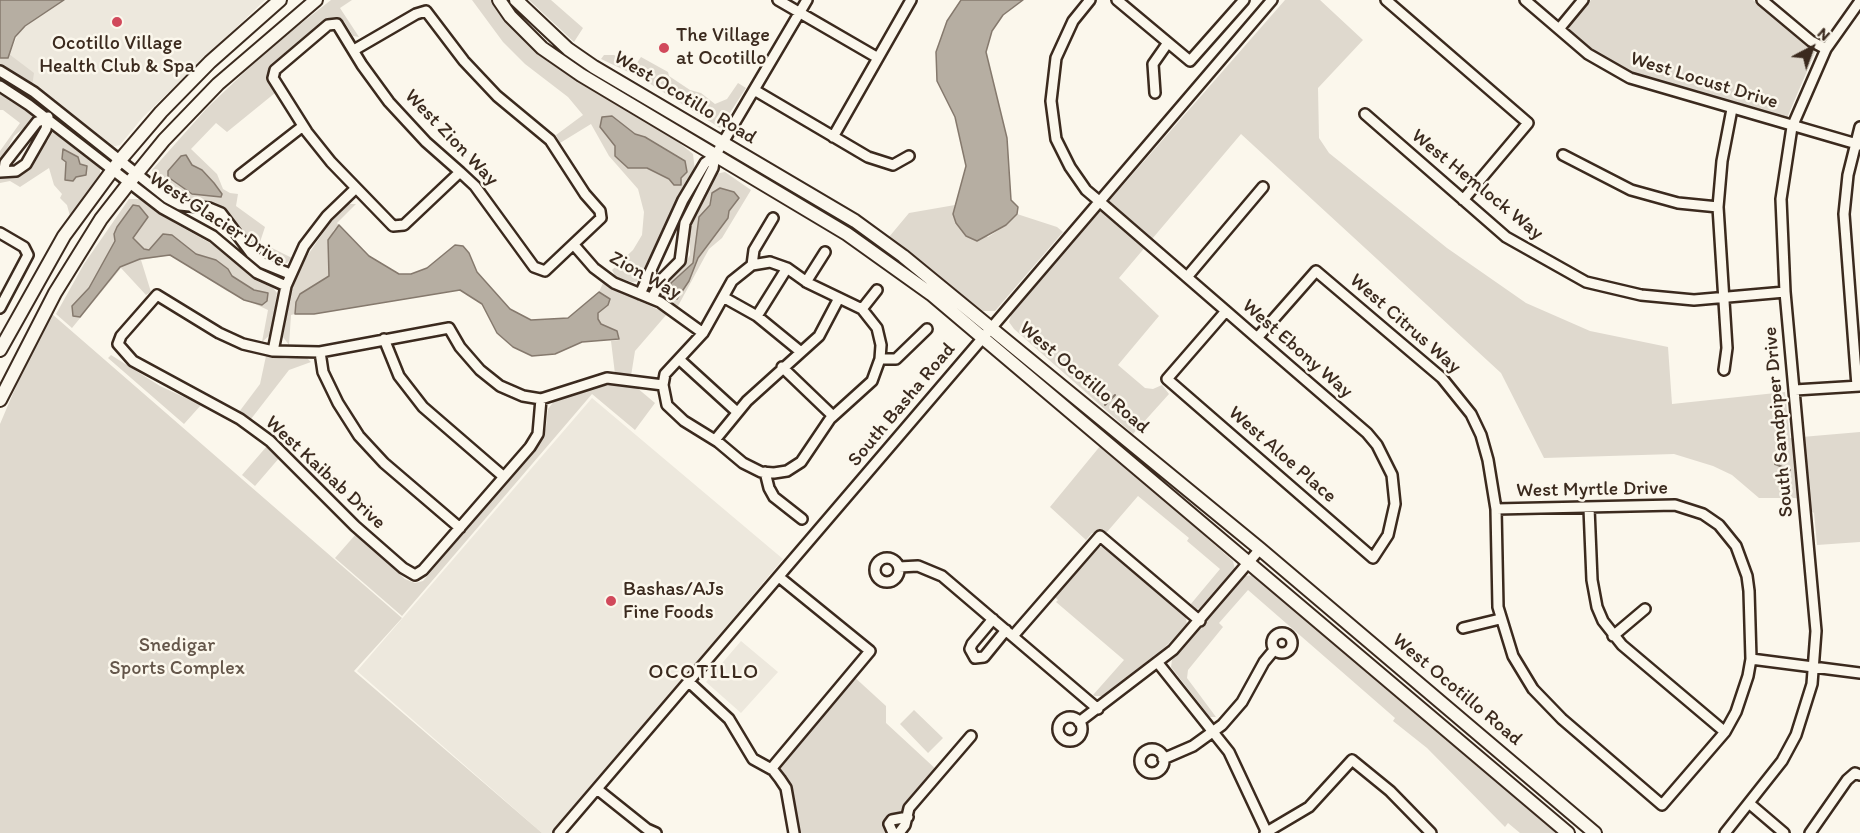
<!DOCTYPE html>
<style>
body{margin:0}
#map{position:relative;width:1860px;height:833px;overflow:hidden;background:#fbf7ec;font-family:Itim,sans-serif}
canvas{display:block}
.north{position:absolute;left:1782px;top:18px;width:60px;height:60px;-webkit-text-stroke:4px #fbf7ec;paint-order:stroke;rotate:41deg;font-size:16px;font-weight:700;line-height:24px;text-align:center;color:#3b2a1e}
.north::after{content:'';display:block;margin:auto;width:21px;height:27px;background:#3b2a1e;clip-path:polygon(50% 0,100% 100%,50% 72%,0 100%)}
</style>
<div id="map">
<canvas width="1860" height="833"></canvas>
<div class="north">N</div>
</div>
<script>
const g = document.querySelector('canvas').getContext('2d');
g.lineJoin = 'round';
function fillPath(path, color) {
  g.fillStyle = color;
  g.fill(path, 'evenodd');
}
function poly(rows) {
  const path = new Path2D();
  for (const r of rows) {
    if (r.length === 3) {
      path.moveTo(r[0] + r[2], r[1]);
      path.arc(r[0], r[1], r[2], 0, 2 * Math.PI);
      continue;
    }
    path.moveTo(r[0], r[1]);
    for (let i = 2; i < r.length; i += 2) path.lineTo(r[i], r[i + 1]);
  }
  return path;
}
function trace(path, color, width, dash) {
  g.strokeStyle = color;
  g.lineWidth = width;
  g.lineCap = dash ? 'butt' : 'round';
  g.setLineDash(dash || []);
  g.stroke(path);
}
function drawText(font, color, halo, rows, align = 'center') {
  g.font = font + ' Itim,sans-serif';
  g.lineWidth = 5;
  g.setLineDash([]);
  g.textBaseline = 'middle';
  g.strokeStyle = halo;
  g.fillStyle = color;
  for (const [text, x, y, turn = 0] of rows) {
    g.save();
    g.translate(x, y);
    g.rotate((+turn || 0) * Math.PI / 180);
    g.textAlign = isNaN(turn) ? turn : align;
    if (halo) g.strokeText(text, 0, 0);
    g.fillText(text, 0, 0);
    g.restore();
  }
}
const built = poly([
 [64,0,265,0,143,117,120,145,112,147,32,86,0,67,0,58,8,58,19,32,35,18],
 [592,398,783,559,553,833,542,833,357,671],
 [741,641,778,672,741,713,706,682]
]);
const green = poly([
 [331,0,352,0,340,8,359,37,353,36,344,21,328,19,271,64,267,76,275,93,227,132,216,123,191,149,217,174,223,189,230,193,238,194,236,206,265,227,260,242,292,258,287,263,279,264,258,250,225,209,186,202,170,194,153,179,152,170,207,108,271,47],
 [472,0,491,0,510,24,546,59,677,141,693,154,695,171,644,281,632,282,616,277,612,270,633,250,642,235,644,212,638,189,609,156,591,124,560,143,556,135,583,115,568,97,525,64,503,42],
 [529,0,551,0,583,28,574,42],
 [1285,0,1320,0,1363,40,1318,88,1319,138,1329,153,1447,248,1526,303,1590,331,1668,347,1672,404,1785,392,1790,438,1860,432,1860,542,1817,545,1814,513,1796,498,1759,498,1732,475,1713,466,1674,454,1544,458,1501,373,1241,134,1119,278,1159,316,1118,365,1145,388,1153,389,1162,385,1169,394,1133,434,1014,329,1009,322,1012,312],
 [1591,0,1753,0,1816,50,1787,118,1663,84,1616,67,1566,29],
 [9,54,34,73,32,86,0,67,0,58,8,58],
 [604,55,614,55,634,67,641,57,668,72,669,76,690,90,701,93,715,104,727,99,738,83,746,88,720,128,641,78,601,59],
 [0,91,33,112,36,118,14,136,0,162,0,151,20,123,3,110,0,110],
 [56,131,100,166,100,174,70,216,67,205,60,198,62,194,54,185,49,168,20,187,10,181,0,183,0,179,27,170,39,145,48,141,51,133],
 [725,172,751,190,722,238,709,249,678,306,665,301,662,291,668,281,682,269,690,255,690,223,699,203,715,174],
 [129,199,140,199,176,224,219,248,255,280,273,288,277,293,271,334,262,342,268,310,227,291,170,255,141,260,151,292,146,295,121,268,72,328,56,314,84,264],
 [349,204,356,204,337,223,339,225,333,231,329,276,296,302,295,314,291,315,289,345,283,337,291,291,299,268,329,224],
 [955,205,953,214,988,237,1006,225,1017,214,1057,227,1063,232,995,311,983,311,889,237,909,213],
 [603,283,667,314,635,351,631,376,615,374,611,341,619,340,619,335,601,324,598,319,598,313,608,305,605,295,599,292],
 [52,314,402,618,354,671,542,833,0,833,0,424,23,370],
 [111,355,160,386,201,405,184,424,108,358],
 [266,356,286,359,306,357,311,362,289,370,251,419,239,412,260,384],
 [611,385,636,387,655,403,635,430,592,394,402,616,335,558,356,534,405,579,415,583,423,581,540,443,546,428,548,409,554,401,585,389],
 [1101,445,1233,561,1235,570,1203,608,1196,609,1190,605,1220,569,1187,541,1189,538,1138,496,1107,532,1092,533,1086,540,1050,507],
 [267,446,280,457,255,486,242,475],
 [1099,547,1104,547,1186,617,1187,626,1165,647,1102,696,1095,696,1093,695,1124,660,1056,602,1058,600,1055,597],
 [1254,575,1382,686,1557,833,1520,833,1508,823,1505,827,1427,748,1393,721,1395,718,1248,590,1219,623,1223,627,1188,670,1187,678,1216,717,1210,717,1171,667,1172,660,1245,576],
 [851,674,886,706,886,723,939,772,909,807,901,833,793,833,786,788,771,769],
 [914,710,943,738,928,753,900,724]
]);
const water = poly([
 [0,0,64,0,25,26,15,37,8,58,0,58,0,0],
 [961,0,1023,0,1003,15,992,31,986,52,1007,138,1011,200,1018,207,1017,214,1006,225,977,241,966,236,956,223,953,214,966,166,955,117,937,81,936,52,947,21,961,0],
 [612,116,635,134,645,137,685,161,687,172,681,178,681,185,674,185,669,179,647,168,628,168,615,156,615,146,600,127,602,117,612,116],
 [63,149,78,157,80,164,87,166,86,175,76,177,73,181,65,180,66,162,62,159,63,149],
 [186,155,192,165,202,170,214,183,222,194,221,197,192,194,168,177,168,171,181,156,186,155],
 [720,188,734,192,739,198,729,211,728,218,698,258,689,281,677,299,669,294,671,283,693,263,699,217,710,205,712,193,720,188],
 [133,205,139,206,148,217,133,238,144,249,149,250,163,234,172,235,196,254,216,260,228,269,232,276,254,290,268,293,267,301,262,305,244,300,170,255,140,259,120,267,80,317,73,316,72,306,89,288,115,241,114,234,117,227,133,205],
 [339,225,369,256,399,274,411,274,427,268,455,245,463,246,469,253,477,272,510,309,531,320,568,318,599,292,610,299,608,305,598,313,598,319,601,324,617,331,619,339,582,342,555,354,532,356,513,347,497,333,482,304,460,290,314,314,295,314,296,302,300,294,329,276,328,240,339,225]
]);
const stream = poly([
 [1105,405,1115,395],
 [1775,464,1790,470]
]);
const minor = poly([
 [778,0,878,58],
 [1090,0,1073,21,1056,58,1051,101,1056,139,1070,167,1086,190,1099,201,1226,311,1257,338,1367,433,1377,445,1392,475,1395,504,1388,535,1373,558,1167,379,1226,311],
 [1117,0,1190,61,1244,0],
 [1386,0,1528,123,1463,200],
 [1525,0,1588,54,1630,78,1860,145],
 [1762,0,1811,41,1826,49],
 [1559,29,1583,0],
 [354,50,416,14,426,11,464,61,497,96,550,140,585,194,600,211,601,218,545,271,534,267,475,186,460,172,426,142,389,102,362,65,337,24,328,25,275,70,273,78,307,132,331,162,393,226,404,225,460,172],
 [0,71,34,92,167,198,180,205,209,208,221,213,251,253,263,263,290,274],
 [0,86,29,105,162,208,213,236,257,273,286,286],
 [756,91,868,157,893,165,909,156],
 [1155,93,1153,64,1167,44],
 [1365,114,1506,237,1586,282,1641,295,1694,300,1785,292],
 [833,137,911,0],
 [1563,155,1631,190,1678,203,1718,207],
 [4,170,5,163,37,122,46,119],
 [0,172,16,171,26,164,46,129,48,117],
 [240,175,303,126],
 [0,233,24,247,28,255,0,308],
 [574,245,594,268,614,283,660,302,703,333],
 [770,262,787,268,808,283,862,309,877,328,881,345,880,359,872,381,830,419,801,462,787,471,774,473,761,472,743,463,718,442,684,421,667,405,663,385,665,374,703,333,732,281,752,265,770,262],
 [752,265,754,250,773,218],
 [1187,277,1263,187],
 [806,282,825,252],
 [640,294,683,200,705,163,715,156],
 [723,297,757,316,801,352],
 [652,298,662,279,680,261,685,223,713,168,715,156,807,0],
 [862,309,877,290],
 [757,316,787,268],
 [1257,338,1316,271,1442,378,1471,414,1481,435,1488,460,1496,509,1498,607,1513,656,1533,689,1562,719,1662,805,1725,732,1736,712,1748,676,1751,659,1749,591,1747,576,1736,546,1719,525,1703,514,1675,505,1496,509],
 [384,339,399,376,423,407,504,477],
 [273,351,286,286,304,246,327,216,355,189],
 [320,352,323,372,338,403,359,436,384,463,460,528],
 [880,359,896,359,927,329],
 [680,360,737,412],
 [782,367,833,416],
 [1724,370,1727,348,1718,207,1722,161,1732,109],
 [1857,386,1844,214,1848,175,1860,127],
 [1795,390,1860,386],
 [541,399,538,434,530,447,423,570,415,575,403,568,355,526,270,441,240,419,133,361,118,344,121,336,157,295,219,333,243,344,273,351,320,352,449,328,460,347,480,370,500,386,523,396,541,399,607,378,663,385],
 [715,440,747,401,819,336,839,298],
 [765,472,769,488,774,497,802,519],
 [1589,508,1592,580,1597,607,1603,621,1622,645,1725,732],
 [887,570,12],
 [899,567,918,566,942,576,1098,709],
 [993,619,972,644,970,649,975,658,984,657,1006,630],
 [1463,628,1500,619],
 [1282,643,10],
 [1013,636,1100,536,1200,621],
 [1613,636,1645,609],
 [1751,659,1860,673],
 [1158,663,1229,752,1267,833],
 [689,682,729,719,753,759,773,770,780,779,786,788,794,833],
 [1070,729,12],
 [1079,722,1173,650,1260,549],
 [1152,761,12],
 [1163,759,1193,746,1222,725,1242,702,1264,662,1274,650],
 [771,769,870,651,779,577],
 [597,789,647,829,656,833],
 [1750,804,1784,833],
 [559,833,1272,0],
 [893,833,889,824,892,820,908,817],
 [899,833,905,825,909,808,971,736],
 [1265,833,1309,807,1352,760,1390,791,1431,833],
 [1725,833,1782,761,1796,735,1812,684,1816,631,1785,292,1781,199,1792,127,1826,49,1860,1],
 [1810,833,1847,780,1855,773,1860,775]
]);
const major = poly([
 [499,0,510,16,542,48,581,75,847,234,931,294,1568,833],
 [516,0,568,49,594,67,855,221,903,256,1260,549,1595,833],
 [0,350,64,236,120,160,161,112,210,62,280,0],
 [0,400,55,293,101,219,129,183,164,140,218,84,316,0]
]);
const markers = [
 [117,22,6,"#d1495b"],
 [664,48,6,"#d1495b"],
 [611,601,6,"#d1495b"]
];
const poiNames = [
 ["The Village",676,36],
 ["at Ocotillo",676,59],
 ["Ocotillo Village",117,44,"center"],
 ["Health Club & Spa",117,67,"center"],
 ["Bashas/AJs",623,590],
 ["Fine Foods",623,613]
];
const streetNames = [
 ["West Locust Drive",1704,81,17],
 ["West Ocotillo Road",685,98,31],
 ["West Zion Way",451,138,46],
 ["West Hemlock Way",1477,185,39],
 ["West Glacier Drive",217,220,33],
 ["Zion Way",645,276,29],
 ["West Citrus Way",1405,324,41],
 ["West Ebony Way",1297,349,41],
 ["West Ocotillo Road",1084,378,40],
 ["South Basha Road",902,405,-50],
 ["South Sandpiper Drive",1779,422,-95],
 ["West Aloe Place",1282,455,41],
 ["West Kaibab Drive",325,473,43],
 ["West Myrtle Drive",1592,490,-1],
 ["West Ocotillo Road",1457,690,40]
];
const parkNames = [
 ["Snedigar",177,646],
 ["Sports Complex",177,669]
];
const neighbourhoodNames = [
 ["OCOTILLO",704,673]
];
fillPath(built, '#ede8dd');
fillPath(green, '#dfd9ce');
fillPath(water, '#b6aea2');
trace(water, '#85796d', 1.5);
trace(stream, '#85796d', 2);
trace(minor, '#3b2a1e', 14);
trace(major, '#3b2a1e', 16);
trace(minor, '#fbf7ec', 9);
trace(major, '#fbf7ec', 12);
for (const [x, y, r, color] of markers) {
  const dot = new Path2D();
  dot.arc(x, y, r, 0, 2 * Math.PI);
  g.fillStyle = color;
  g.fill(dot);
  trace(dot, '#fbf7ec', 2);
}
drawText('20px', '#3b2a1e', '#fbf7ec', poiNames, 'left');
drawText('20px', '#3b2a1e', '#fbf7ec', streetNames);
drawText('20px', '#64564a', '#fbf7ec', parkNames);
g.letterSpacing = '1.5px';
drawText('21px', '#3b2a1e', '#fbf7ec', neighbourhoodNames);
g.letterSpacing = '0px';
</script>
